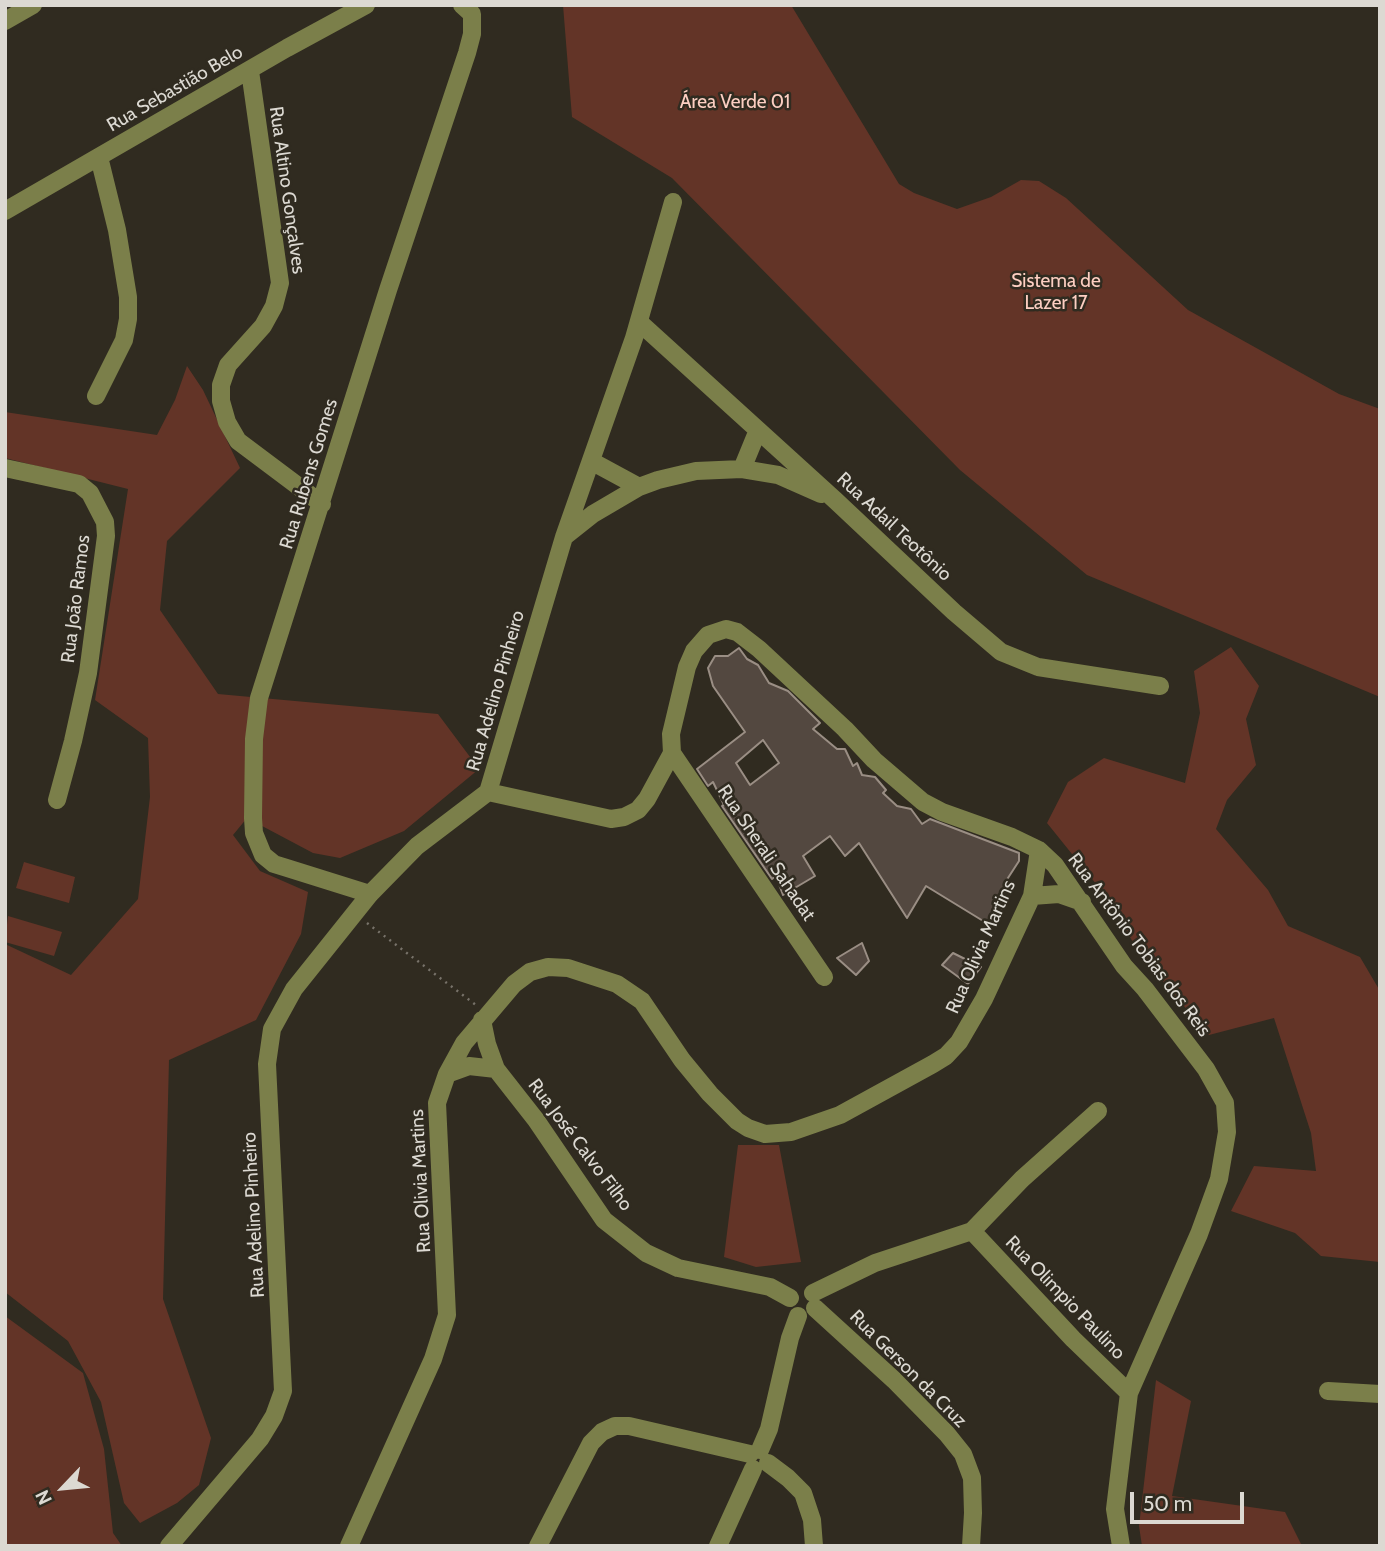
<!DOCTYPE html>
<meta charset="utf-8">
<style>
body{margin:0}
#map{position:relative;width:1385px;height:1551px;overflow:hidden;background:#302b20;font-family:Cabin,sans-serif}
canvas{display:block}
.frame{position:absolute;inset:0;border:7px solid #dcd9d2;pointer-events:none}
.north{position:absolute;left:28px;top:1453px;width:70px;height:70px;-webkit-text-stroke:5px #302b20;paint-order:stroke;rotate:244deg;font-size:19px;font-weight:700;line-height:28px;text-align:center;color:#dcd9d2}
.north::after{content:'';display:block;margin:auto;width:24px;height:32px;background:#dcd9d2;clip-path:polygon(50% 0,100% 100%,50% 72%,0 100%)}
.scale{position:absolute;left:1130px;top:1492px;width:114px;height:32px;box-sizing:border-box;border:4px solid #dcd9d2;border-top:0;padding-left:9px;font-size:21px;line-height:24px;white-space:nowrap;color:#dcd9d2;-webkit-text-stroke:5px #302b20;paint-order:stroke}
</style>
<div id="map">
<canvas width="1385" height="1551"></canvas>
<div class="frame"></div>
<div class="north">N</div>
<div class="scale">50 m</div>
</div>
<script>
const g = document.querySelector('canvas').getContext('2d');
g.lineJoin = 'round';
function fillPath(path, color) {
  g.fillStyle = color;
  g.fill(path, 'evenodd');
}
function poly(rows) {
  const path = new Path2D();
  for (const r of rows) {
    path.moveTo(r[0], r[1]);
    for (let i = 2; i < r.length; i += 2) path.lineTo(r[i], r[i + 1]);
  }
  return path;
}
function trace(path, color, width, dash) {
  g.strokeStyle = color;
  g.lineWidth = width;
  g.lineCap = dash ? 'butt' : 'round';
  g.setLineDash(dash || []);
  g.stroke(path);
}
function drawText(font, color, halo, rows, align = 'center') {
  g.font = font + ' Cabin,sans-serif';
  g.lineWidth = 5;
  g.setLineDash([]);
  g.textBaseline = 'middle';
  g.strokeStyle = halo;
  g.fillStyle = color;
  for (const [text, x, y, turn = 0] of rows) {
    g.save();
    g.translate(x, y);
    g.rotate((+turn || 0) * Math.PI / 180);
    g.textAlign = isNaN(turn) ? turn : align;
    if (halo) g.strokeText(text, 0, 0);
    g.fillText(text, 0, 0);
    g.restore();
  }
}
const green = poly([
 [563,5,791,5,899,184,914,193,957,209,991,197,1021,180,1039,181,1066,198,1188,310,1339,394,1380,409,1380,697,1087,575,960,470,672,178,572,117],
 [187,366,203,390,240,468,167,541,160,610,218,694,438,714,479,769,404,831,340,858,313,853,247,818,233,835,260,871,308,892,301,934,256,1020,169,1060,163,1299,211,1438,199,1485,177,1503,140,1523,124,1503,101,1402,68,1341,5,1292,5,944,71,975,138,899,150,797,148,738,95,700,128,489,5,458,5,412,157,435,175,400],
 [1231,647,1259,686,1246,719,1256,765,1227,800,1216,829,1268,890,1288,926,1360,957,1380,991,1380,1262,1321,1256,1295,1233,1231,1211,1254,1166,1316,1171,1311,1133,1274,1018,1209,1035,1143,959,1105,895,1047,823,1068,782,1104,758,1185,783,1200,713,1194,671],
 [24,862,75,877,69,903,16,888],
 [8,916,62,932,54,956,5,942],
 [738,1145,779,1145,801,1262,756,1267,724,1257],
 [5,1316,83,1373,104,1449,113,1533,122,1546,5,1546],
 [1156,1380,1191,1401,1172,1496,1285,1512,1302,1546,1142,1546,1139,1526]
]);
const building = poly([
 [739,648,747,659,758,665,769,683,788,691,820,723,813,729,837,749,845,749,853,766,857,763,862,775,875,777,886,790,883,793,897,806,911,809,922,824,930,819,1019,853,1019,861,1006,881,1014,886,993,927,926,886,907,918,859,843,845,856,830,836,803,856,815,876,783,895,776,876,772,879,722,806,724,805,713,782,708,786,697,769,745,732,713,686,708,668,715,656,728,656,739,648],
 [763,740,779,763,750,785,736,763,763,740],
 [862,943,869,961,856,975,837,958,862,943],
 [953,953,981,967,968,984,942,965,953,953]
]);
const path = poly([
 [367,923,476,1005]
]);
const minor = poly([
 [5,21,33,5],
 [250,71,280,283,274,306,263,326,228,365,221,385,221,401,227,422,238,441,322,504],
 [5,211,287,48,366,5],
 [639,322,835,500,954,612,1001,652,1038,667,1160,686],
 [96,396,124,340,128,319,128,297,117,230,99,157],
 [591,461,639,487],
 [5,468,79,484,90,493,105,522,106,536,88,673,73,741,57,800],
 [742,469,758,430],
 [564,537,593,514,639,487,658,480,696,471,742,469,778,475,821,494],
 [672,753,824,977],
 [488,792,611,819,624,817,638,810,647,799,672,753,671,734,687,667,694,651,708,635,726,629,737,632,759,649,845,729,874,760,923,802,942,812,1012,837,1039,850,1055,865,1124,966,1145,989,1206,1069,1225,1103,1227,1132,1219,1179,1199,1234,1129,1393,1115,1509,1121,1546],
 [370,894,287,868,274,864,263,855,254,833,253,818,254,739,259,698,388,290,467,53,472,34,472,14,462,5],
 [1032,896,1059,894,1082,902],
 [482,1020,487,1044,496,1069],
 [447,1074,469,1066,496,1069,536,1120,604,1220,646,1253,678,1268,770,1287,790,1298],
 [972,1231,1073,1339,1129,1393],
 [813,1293,875,1263,972,1231,1022,1179,1098,1111],
 [815,1308,894,1380,947,1434,963,1454,972,1478,973,1513,971,1546],
 [1328,1391,1380,1394],
 [760,1450,769,1429,790,1338,798,1316],
 [768,1463,788,1478,803,1493,812,1520,814,1546],
 [169,1546,260,1439,274,1416,283,1391,267,1064,272,1029,294,989,370,894,417,846,488,792,564,537,634,338,673,202],
 [349,1546,433,1359,447,1315,437,1103,447,1074,464,1043,514,984,530,972,548,967,568,968,617,984,642,1001,682,1060,710,1094,737,1121,748,1128,765,1134,791,1132,840,1115,933,1064,946,1056,959,1042,984,999,1032,896,1039,850],
 [538,1546,591,1443,602,1432,615,1426,629,1426,750,1454],
 [718,1546,753,1469]
]);
const streetNames = [
 ["Rua Sebastião Belo",175,89,-30],
 ["Rua Altino Gonçalves",287,190,82],
 ["Rua Rubens Gomes",309,474,-73],
 ["Rua Adail Teotônio",894,527,43],
 ["Rua João Ramos",76,599,-83],
 ["Rua Adelino Pinheiro",496,691,-74],
 ["Rua Sherali Sahadat",766,853,56],
 ["Rua Antônio Tobias dos Reis",1139,945,53],
 ["Rua Olivia Martins",981,947,-66],
 ["Rua José Calvo Filho",580,1145,53],
 ["Rua Olivia Martins",421,1181,-93],
 ["Rua Adelino Pinheiro",254,1215,-93],
 ["Rua Olimpio Paulino",1065,1298,46],
 ["Rua Gerson da Cruz",908,1369,45]
];
const parkNames = [
 ["Área Verde 01",735,102],
 ["Sistema de",1056,281],
 ["Lazer 17",1056,303]
];
fillPath(green, '#633427');
fillPath(building, '#534840');
trace(building, '#9a8e84', 2);
trace(path, '#78736a', 2.5, [2, 5]);
trace(minor, '#7b7f4a', 18);
drawText('19px', '#dcd9d2', '#302b20', streetNames);
drawText('19px', '#fdcfc2', '#302b20', parkNames);
</script>
